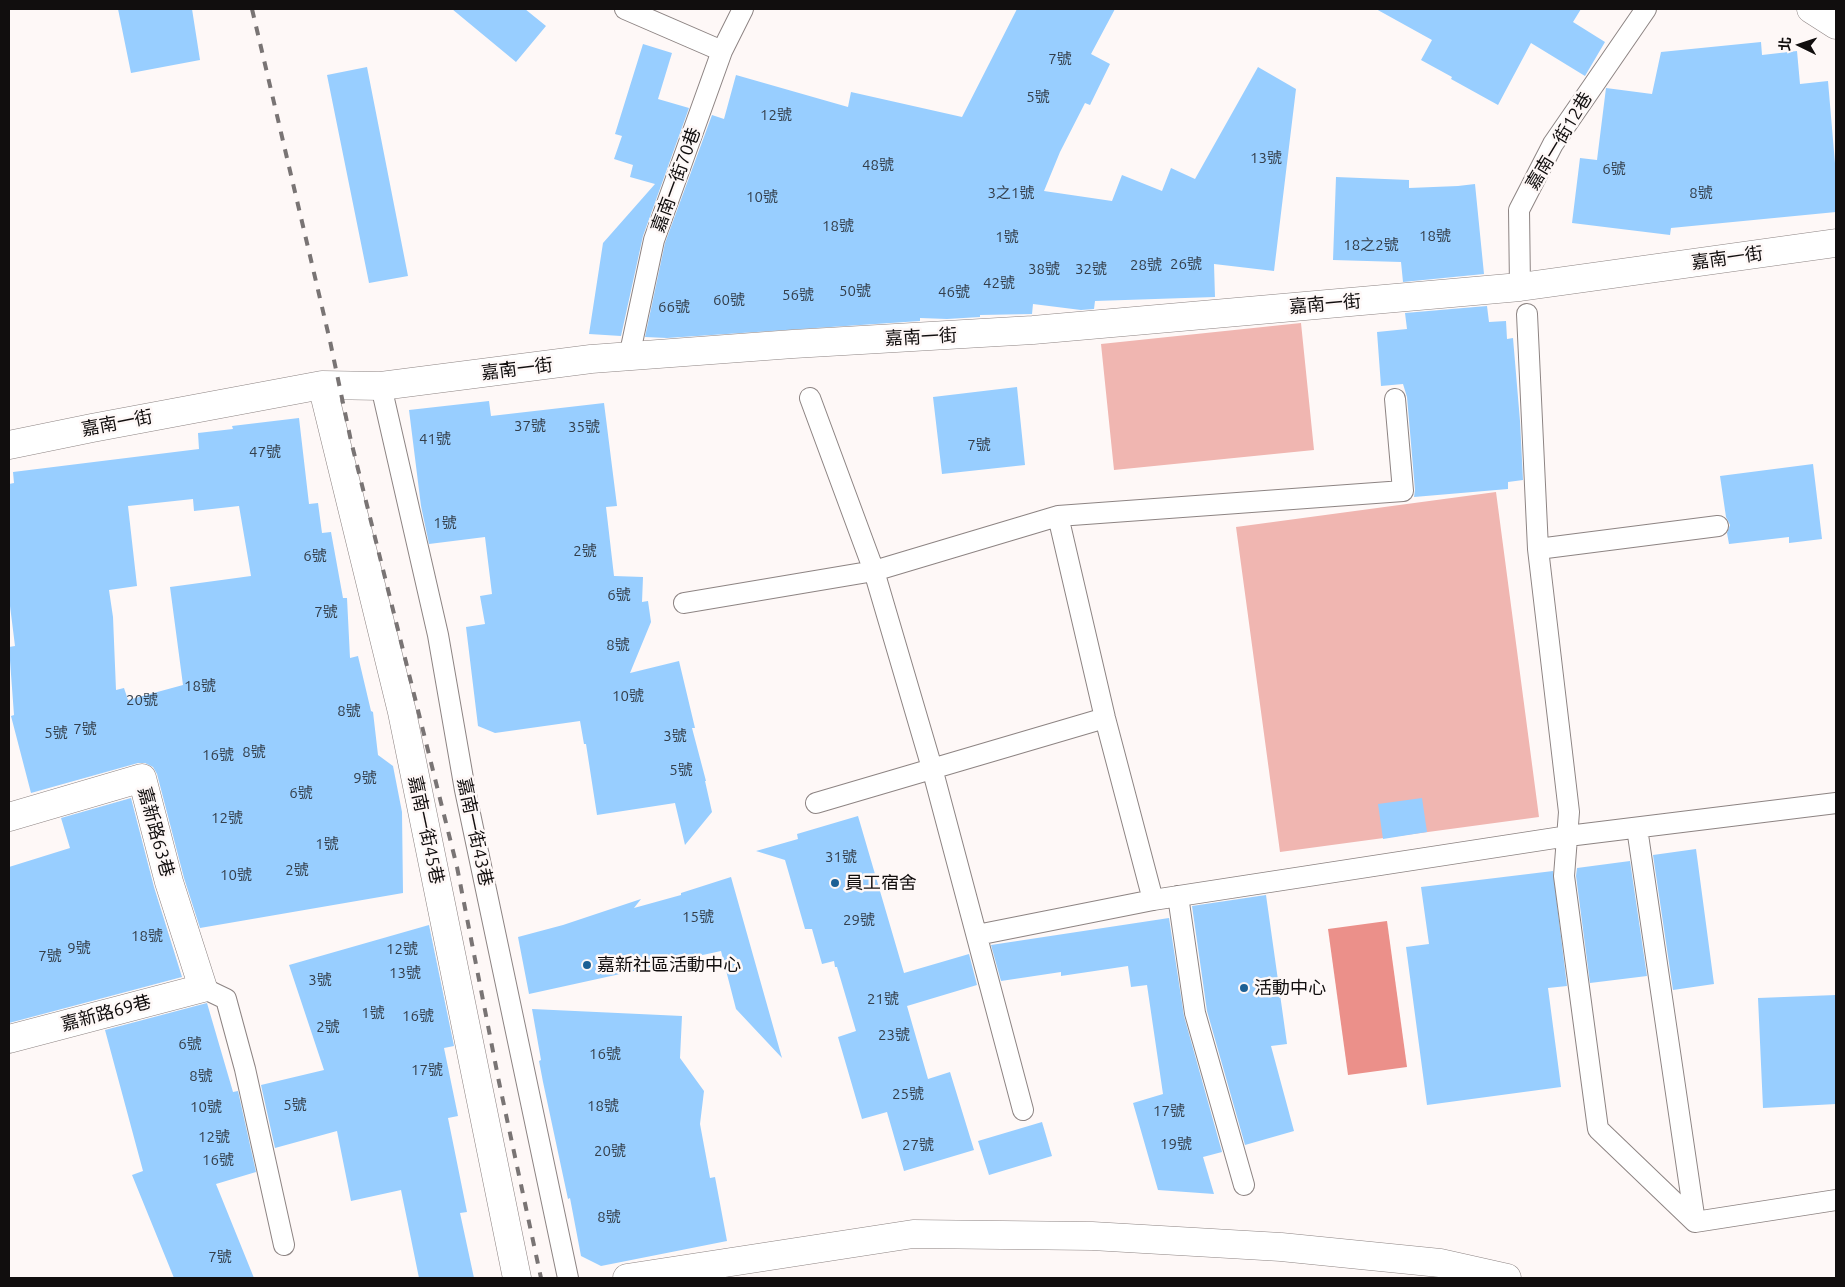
<!DOCTYPE html>
<meta charset="utf-8">
<style>
body{margin:0}
#map{position:relative;width:1845px;height:1287px;overflow:hidden;background:#fef8f7;font-family:Ubuntu,"Noto Sans TC",sans-serif}
canvas{display:block}
.frame{position:absolute;inset:0;border:10px solid #110e0e;pointer-events:none}
.north{position:absolute;left:1775px;top:20px;width:50px;height:50px;-webkit-text-stroke:4px #fef8f7;paint-order:stroke;rotate:274deg;font-size:14px;font-weight:700;line-height:20px;text-align:center;color:#110e0e}
.north::after{content:'';display:block;margin:auto;width:18px;height:22px;background:#110e0e;clip-path:polygon(50% 0,100% 100%,50% 72%,0 100%)}
</style>
<div id="map">
<canvas width="1845" height="1287"></canvas>
<div class="frame"></div>
<div class="north">北</div>
</div>
<script>
const g = document.querySelector('canvas').getContext('2d');
g.lineJoin = 'round';
function fillPath(path, color) {
  g.fillStyle = color;
  g.fill(path, 'evenodd');
}
function poly(rows) {
  const path = new Path2D();
  for (const r of rows) {
    path.moveTo(r[0], r[1]);
    for (let i = 2; i < r.length; i += 2) path.lineTo(r[i], r[i + 1]);
  }
  return path;
}
function trace(path, color, width, dash) {
  g.strokeStyle = color;
  g.lineWidth = width;
  g.lineCap = dash ? 'butt' : 'round';
  g.setLineDash(dash || []);
  g.stroke(path);
}
function drawText(font, color, halo, rows, align = 'center') {
  g.font = font + ' Ubuntu,"Noto Sans TC",sans-serif';
  g.lineWidth = 5;
  g.setLineDash([]);
  g.textBaseline = 'middle';
  g.strokeStyle = halo;
  g.fillStyle = color;
  for (const [text, x, y, turn = 0] of rows) {
    g.save();
    g.translate(x, y);
    g.rotate((+turn || 0) * Math.PI / 180);
    g.textAlign = isNaN(turn) ? turn : align;
    if (halo) g.strokeText(text, 0, 0);
    g.fillText(text, 0, 0);
    g.restore();
  }
}
const green = poly([
 [1301,323,1314,450,1114,470,1101,344],
 [1496,492,1539,817,1280,852,1236,527]
]);
const water = poly([
 [1387,921,1407,1067,1348,1075,1328,929]
]);
const building = poly([
 [118,9,192,9,200,60,131,73],
 [452,9,525,9,546,26,516,62],
 [1017,9,1115,9,1091,54,1110,64,1090,105,1085,103,1060,152,1044,191,1112,201,1122,175,1162,191,1171,168,1195,179,1258,67,1296,89,1274,271,1214,264,1215,297,1095,301,1094,309,1081,310,1033,304,1032,314,980,315,980,317,947,319,920,318,920,321,667,338,645,337,665,243,712,115,724,119,736,75,848,107,851,92,962,117],
 [1376,9,1581,9,1573,22,1605,42,1585,76,1531,43,1498,105,1451,79,1452,77,1421,60,1432,40],
 [1761,42,1762,55,1797,51,1800,84,1828,81,1836,175,1836,212,1671,228,1670,235,1572,223,1580,158,1597,160,1606,88,1652,94,1661,52],
 [643,44,672,53,658,99,689,108,643,236,621,336,589,334,603,243,655,184,630,177,633,165,614,159,622,136,615,134],
 [367,67,408,276,369,283,327,75],
 [1336,177,1409,180,1409,188,1458,186,1475,184,1484,274,1403,282,1401,262,1333,260],
 [1487,306,1489,322,1506,321,1507,339,1513,338,1520,421,1523,480,1508,482,1508,489,1414,497,1415,490,1407,397,1403,384,1381,386,1377,332,1407,329,1405,313],
 [1017,387,1025,465,942,474,933,397],
 [489,401,491,416,604,403,617,506,606,507,614,576,643,577,642,602,648,601,651,622,630,673,679,661,695,728,692,728,706,781,705,781,712,812,685,845,675,803,597,815,586,744,584,744,580,721,495,733,478,726,466,627,485,624,480,596,492,594,485,537,429,544,421,506,409,410],
 [299,418,309,504,318,503,322,533,331,532,343,598,347,598,350,658,358,656,371,711,373,712,378,755,393,766,402,812,403,893,200,928,184,878,157,774,153,767,145,763,138,763,31,793,11,716,14,715,9,647,15,646,9,598,9,484,14,483,13,472,199,449,198,433,233,429,232,426],
 [193,499,194,511,239,506,251,576,170,587,183,685,128,700,124,688,116,690,113,617,109,590,137,586,128,506],
 [1813,464,1822,539,1789,543,1789,537,1729,544,1727,533,1730,525,1726,517,1720,476],
 [131,798,154,887,182,977,9,1023,9,867,70,848,61,818],
 [1422,798,1427,832,1383,839,1378,804],
 [858,816,904,973,969,954,977,985,907,1006,928,1079,950,1072,974,1150,904,1171,887,1112,862,1119,838,1037,856,1031,837,967,835,967,834,961,822,964,812,929,805,929,785,860,756,851,798,839,797,834],
 [1696,849,1714,984,1673,990,1653,855],
 [1630,861,1647,976,1590,983,1576,876,1577,868],
 [1553,871,1567,986,1548,988,1561,1087,1427,1105,1406,947,1429,944,1421,887],
 [731,877,782,1058,736,1009,721,951,689,958,684,953,684,960,529,994,518,937,563,925,641,899,634,908,681,895,681,893],
 [1266,895,1287,1044,1271,1046,1294,1131,1245,1145,1207,1011,1192,906],
 [1169,918,1184,1016,1222,1152,1203,1157,1214,1194,1158,1190,1133,1103,1163,1094,1147,985,1131,987,1128,966,1061,976,1061,972,1001,981,991,945],
 [429,925,454,1046,444,1048,458,1116,448,1118,467,1212,460,1213,474,1278,419,1278,401,1190,351,1201,337,1131,275,1148,261,1085,324,1070,289,965],
 [1836,995,1836,1104,1763,1108,1758,998],
 [207,1003,233,1092,238,1091,256,1172,216,1184,254,1278,174,1278,132,1175,143,1171,105,1030],
 [532,1009,682,1016,680,1058,704,1091,700,1124,710,1178,715,1177,727,1241,601,1266,581,1256,570,1198,568,1199,543,1082,539,1061,541,1060],
 [1042,1122,1052,1156,989,1175,978,1141]
]);
const service = poly([
 [625,9,722,51],
 [1520,287,1519,210,1553,144,1646,9],
 [1527,314,1538,549,1569,812,1564,876,1598,1129,1695,1222],
 [629,357,654,240,722,51,743,9],
 [381,386,438,635,465,790,568,1278],
 [810,398,874,571,932,768,1023,1110],
 [1058,516,1105,718,1153,900],
 [1538,549,1718,526],
 [684,603,874,571,1058,516,1403,491,1395,399],
 [816,803,1105,718],
 [1637,828,1695,1222],
 [1178,896,1195,1013,1244,1185],
 [977,935,1153,900,1568,836,1836,803],
 [203,988,226,999,245,1069,284,1245],
 [1695,1222,1836,1200]
]);
const minor = poly([
 [322,385,402,712,517,1278],
 [9,445,92,428,322,385,381,386,591,359,793,344,1033,330,1520,287,1836,243],
 [9,817,142,778,169,882,203,988,9,1039],
 [627,1278,913,1234,1092,1236,1281,1247,1440,1263,1507,1278]
]);
const tertiary = poly([
 [1811,9,1836,25]
]);
const rail = poly([
 [252,9,330,341,351,441,457,867,499,1082,541,1278]
]);
const markers = [
 [835,883,5,"#1c6095"],
 [587,965,5,"#1c6095"],
 [1244,988,5,"#1c6095"]
];
const numberNames = [
 ["7號",1060,59],
 ["5號",1038,97],
 ["12號",776,115],
 ["13號",1266,158],
 ["48號",878,165],
 ["6號",1614,169],
 ["3之1號",1011,193],
 ["8號",1701,193],
 ["10號",762,197],
 ["18號",838,226],
 ["18號",1435,236],
 ["1號",1007,237],
 ["18之2號",1371,245],
 ["26號",1186,264],
 ["28號",1146,265],
 ["38號",1044,269],
 ["32號",1091,269],
 ["42號",999,283],
 ["50號",855,291],
 ["46號",954,292],
 ["56號",798,295],
 ["60號",729,300],
 ["66號",674,307],
 ["37號",530,426],
 ["35號",584,427],
 ["41號",435,439],
 ["7號",979,445],
 ["47號",265,452],
 ["1號",445,523],
 ["2號",585,551],
 ["6號",315,556],
 ["6號",619,595],
 ["7號",326,612],
 ["8號",618,645],
 ["18號",200,686],
 ["10號",628,696],
 ["20號",142,700],
 ["8號",349,711],
 ["7號",85,729],
 ["5號",56,733],
 ["3號",675,736],
 ["8號",254,752],
 ["16號",218,755],
 ["5號",681,770],
 ["9號",365,778],
 ["6號",301,793],
 ["12號",227,818],
 ["1號",327,844],
 ["31號",841,857],
 ["2號",297,870],
 ["10號",236,875],
 ["15號",698,917],
 ["29號",859,920],
 ["18號",147,936],
 ["9號",79,948],
 ["12號",402,949],
 ["7號",50,956],
 ["13號",405,973],
 ["3號",320,980],
 ["21號",883,999],
 ["1號",373,1013],
 ["16號",418,1016],
 ["2號",328,1027],
 ["23號",894,1035],
 ["6號",190,1044],
 ["16號",605,1054],
 ["17號",427,1070],
 ["8號",201,1076],
 ["25號",908,1094],
 ["5號",295,1105],
 ["18號",603,1106],
 ["10號",206,1107],
 ["17號",1169,1111],
 ["12號",214,1137],
 ["19號",1176,1144],
 ["27號",918,1145],
 ["20號",610,1151],
 ["16號",218,1160],
 ["8號",609,1217],
 ["7號",220,1257]
];
const streetNames = [
 ["嘉南一街12巷",1559,141,-59],
 ["嘉南一街70巷",676,180,-70],
 ["嘉南一街",1727,258,-8],
 ["嘉南一街",1325,304,-5],
 ["嘉南一街",921,337,-3],
 ["嘉南一街",517,369,-7],
 ["嘉南一街",117,423,-11],
 ["嘉南一街45巷",426,830,78],
 ["嘉新路63巷",156,832,75],
 ["嘉南一街43巷",475,832,78],
 ["嘉新路69巷",106,1013,-15]
];
const poiNames = [
 ["員工宿舍",845,883],
 ["嘉新社區活動中心",597,965],
 ["活動中心",1254,988]
];
fillPath(green, '#f0b6b1');
fillPath(water, '#eb908a');
fillPath(building, '#98ceff');
trace(service, '#8d8483', 22);
trace(minor, '#8d8483', 29);
trace(tertiary, '#8d8483', 29);
trace(service, '#fff', 20);
trace(minor, '#fff', 28);
trace(tertiary, '#fff', 28);
trace(rail, '#797474', 4, [9, 9]);
for (const [x, y, r, color] of markers) {
  const dot = new Path2D();
  dot.arc(x, y, r, 0, 2 * Math.PI);
  g.fillStyle = color;
  g.fill(dot);
  trace(dot, '#fef8f7', 2);
}
drawText('15px', '#333e4a', null, numberNames);
drawText('18px', '#110e0e', '#fef8f7', streetNames);
drawText('18px', '#110e0e', '#fef8f7', poiNames, 'left');
</script>
